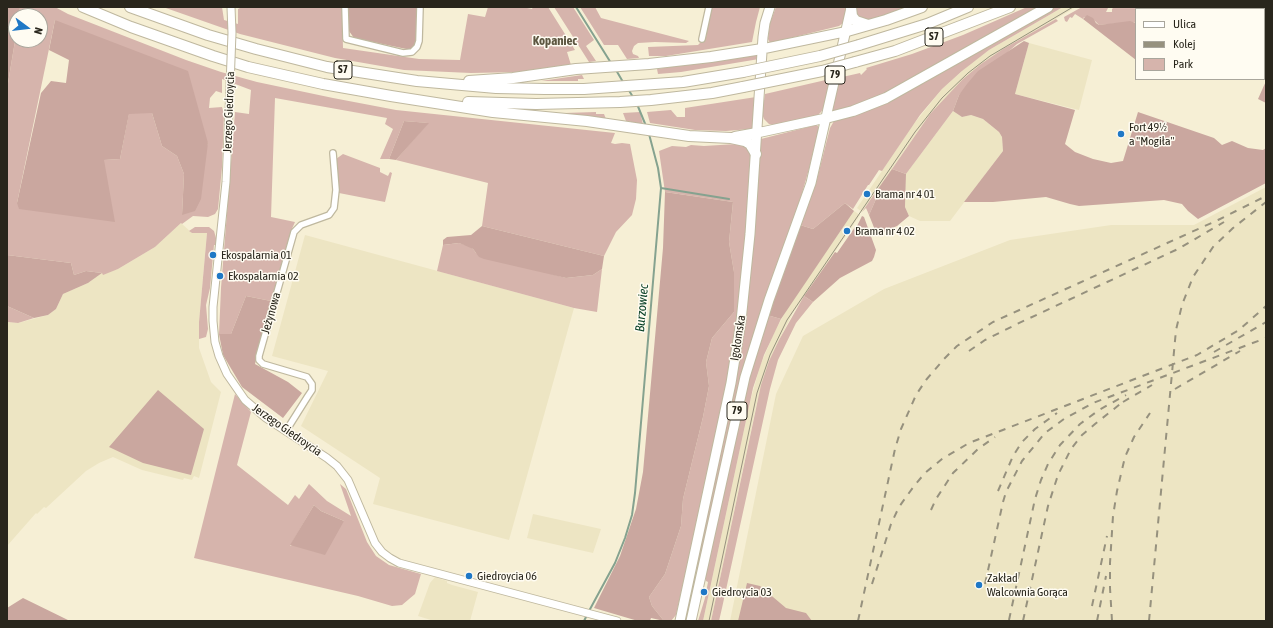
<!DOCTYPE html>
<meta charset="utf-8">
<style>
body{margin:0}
#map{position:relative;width:1273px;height:628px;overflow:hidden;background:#f6efd5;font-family:"Asap Condensed",sans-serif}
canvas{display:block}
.frame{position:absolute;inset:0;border:8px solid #29261c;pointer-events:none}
.legend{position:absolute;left:1135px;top:8px;width:130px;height:72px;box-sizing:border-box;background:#fffcf2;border:1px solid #a9a69c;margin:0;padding:5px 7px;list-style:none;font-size:12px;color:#29261c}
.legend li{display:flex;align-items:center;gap:8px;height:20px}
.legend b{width:20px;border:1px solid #a9a69c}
.north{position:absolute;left:8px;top:8px;width:40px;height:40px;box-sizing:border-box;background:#fffcf2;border:1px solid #a9a69c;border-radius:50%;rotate:105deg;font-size:11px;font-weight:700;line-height:16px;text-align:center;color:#29261c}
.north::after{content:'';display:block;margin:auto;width:14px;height:18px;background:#1f78c6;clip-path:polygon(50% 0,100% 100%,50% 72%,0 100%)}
</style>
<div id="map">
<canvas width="1273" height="628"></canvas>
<div class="frame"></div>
<ul class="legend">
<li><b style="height:5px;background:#fff"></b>Ulica</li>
<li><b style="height:5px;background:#96917e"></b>Kolej</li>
<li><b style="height:11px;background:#d6b4ac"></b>Park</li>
</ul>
<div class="north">N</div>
</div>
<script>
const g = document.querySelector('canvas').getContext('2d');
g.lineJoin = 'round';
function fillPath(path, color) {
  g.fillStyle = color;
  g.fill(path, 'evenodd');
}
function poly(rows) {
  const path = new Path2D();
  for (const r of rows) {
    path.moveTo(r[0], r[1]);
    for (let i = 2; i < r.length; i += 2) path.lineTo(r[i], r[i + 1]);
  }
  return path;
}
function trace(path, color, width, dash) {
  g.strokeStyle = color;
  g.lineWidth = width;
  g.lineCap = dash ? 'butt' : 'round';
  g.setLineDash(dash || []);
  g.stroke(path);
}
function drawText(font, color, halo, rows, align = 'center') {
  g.font = font + ' "Asap Condensed",sans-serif';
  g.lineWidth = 3;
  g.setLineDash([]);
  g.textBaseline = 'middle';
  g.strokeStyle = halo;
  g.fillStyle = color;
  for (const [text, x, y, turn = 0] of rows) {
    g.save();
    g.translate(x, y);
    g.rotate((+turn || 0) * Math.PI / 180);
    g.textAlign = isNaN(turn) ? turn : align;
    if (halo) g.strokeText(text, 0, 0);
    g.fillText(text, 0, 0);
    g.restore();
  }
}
const built = poly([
 [1063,7,1076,7,995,55,930,114,862,212,857,208,913,125,942,89,969,65,989,50],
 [1029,43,1092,60,1079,110,1015,94],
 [953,111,962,117,971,115,983,119,989,124,999,132,1002,137,1003,151,950,221,920,221,909,216,905,207,906,174],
 [1266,187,1266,621,730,621,776,394,803,336,884,289,1010,240,1111,225,1194,225],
 [854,211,860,215,793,313,779,340,769,361,756,407,711,621,703,621,750,402,760,366,774,333,787,309],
 [181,223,192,233,207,233,199,322,199,348,211,382,221,392,199,478,194,476,192,480,184,478,183,480,142,470,113,457,99,463,86,471,46,508,44,507,37,514,36,513,7,546,7,328,8,322,18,323,48,315,56,309,63,294,88,283,102,273,118,269,155,247],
 [305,235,574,308,509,540,373,504,380,478,301,426,328,371,272,356],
 [533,514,601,529,593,553,527,538],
 [435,577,447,581,447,583,452,585,478,592,470,621,434,621,418,616,430,583]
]);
const green = poly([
 [20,7,55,7,68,14,186,60,221,72,257,82,333,98,396,110,615,133,611,143,615,144,622,143,630,144,637,180,636,199,632,215,616,232,604,256,482,226,488,183,396,160,428,123,404,121,389,159,380,159,393,129,385,124,387,118,275,98,271,217,295,222,291,231,271,301,246,296,231,334,219,334,221,288,235,112,249,114,251,90,222,79,222,93,216,91,210,98,209,108,222,107,224,114,222,167,218,209,215,214,208,217,193,216,182,224,181,223,155,247,118,269,103,275,102,273,86,271,74,275,71,263,7,255,7,89,16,35,16,40,40,40,40,16,19,16],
 [55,20,208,143,182,215,184,174,177,156,162,146,152,113,129,113,120,159,104,160,17,203],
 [163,7,222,7,224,20,238,24,238,9,242,7,342,7,343,48,419,59,460,60,468,14,485,17,488,7,522,7,532,9,533,7,548,7,575,50,567,52,571,65,520,72,471,73,404,70,335,58,240,34],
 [554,7,573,7,594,40,586,46,596,61,589,62],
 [580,7,595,7,601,18,689,41,686,43,655,42,638,43,634,46,632,51,633,54,638,56,639,58,627,59,618,45,604,45],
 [711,7,760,7,756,22,752,42,666,56,649,56,648,47,698,45,706,37],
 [776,7,847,7,843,23,839,26,770,43,768,39,770,23],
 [856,7,909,7,869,20,857,16],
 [1027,7,1040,7,901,86,865,103,831,112,838,78,860,73,861,75,867,69,866,68,912,54,963,35],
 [1055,7,1063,7,989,50,962,71,942,89,920,115,882,171,879,170,869,185,868,185,853,209,845,203,813,229,800,225,816,183,830,128,834,121,982,49],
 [1082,7,1106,7,1108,8,1106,12,1112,12,1112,9,1114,7,1146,7,1146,9,1136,9,1136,23,1134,22,1099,25,1095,21,1084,17,1083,19,1075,14,1072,18,1070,17,1067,22,1065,21,1064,17],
 [1056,19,1058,21,1017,44,959,95,953,111,906,174,892,169,930,114,963,79,981,64,1003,49],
 [758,54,759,59,681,72,658,74,657,69],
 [582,75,584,79,578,79,578,81,541,81],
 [830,79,824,107,821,112,817,116,773,125,769,124,764,119,762,114,765,94],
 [756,97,754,128,750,129,726,131,695,130,650,123,647,112,671,110,677,117,685,117,685,108],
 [596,112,596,114,604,114,606,119,564,114,564,113],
 [640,112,643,124,626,121,623,113],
 [816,125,818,126,818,131,809,169,796,214,752,340,745,364,696,578,699,547,739,363,761,139],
 [744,143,752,153,742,277,735,338,726,392,676,615,671,621,664,621,652,606,649,597,665,574,681,526,683,499,703,417,709,386,706,362,712,338,734,312,734,272,729,242,733,202,665,192,659,151,672,146,686,147,691,145,704,146,736,144],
 [343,154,380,168,380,172,388,176,390,172,392,173,385,202,339,193,336,159],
 [875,193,876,199,869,215,866,208,862,212],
 [195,227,209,227,214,231,216,238,216,245,214,245,210,288,206,305,208,329,206,337,199,339,199,322,207,233,192,233,189,231],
 [459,243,469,246,473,249,476,253,566,278,593,275,602,269,597,312,574,308,437,271,443,245],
 [804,296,813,302,796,323,778,360,770,389,722,608,719,621,711,621,761,385,769,361,779,340],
 [7,306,34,318,18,323,8,322],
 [767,315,781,319,764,355,753,388,703,621,698,621,705,598,708,582,706,581,705,572,744,395],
 [235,394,251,412,237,465,288,505,295,495,299,499,309,484,327,501,351,516,340,484,346,489,367,542,376,556,389,565,421,574,415,594,402,605,392,606,358,596,194,558],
 [314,505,321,511,344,521,290,546]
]);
const forest = poly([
 [7,7,20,7,19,16,16,16,16,35,7,89],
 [348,7,419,7,418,40,411,50,354,38,349,31],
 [1146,7,1266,7,1266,29,1264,29,1264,9,1146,9],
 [1087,15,1093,18,1096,23,1099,25,1130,21,1136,23,1136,60,1083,19],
 [55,20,188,71,208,143,201,199,195,211,182,215,184,174,177,156,162,146,152,113,129,114,120,159,104,160,115,222,19,209,17,203,41,93,51,81,66,83,69,60,49,50],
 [1024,41,1029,43,1015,94,1075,110,1065,144,1075,152,1093,159,1111,163,1123,161,1138,112,1214,138,1222,145,1232,141,1248,148,1263,150,1266,148,1266,183,1198,219,1188,211,1182,204,1164,200,1079,206,1070,204,1046,197,993,202,964,202,1003,151,1002,137,999,132,983,119,971,115,962,117,953,111,959,95,967,84,978,71],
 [1266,81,1266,103,1258,99],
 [404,121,429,123,396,160,389,159],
 [892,169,906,174,905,207,909,216,897,226,877,235,869,215,876,199,875,193],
 [665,192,733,202,729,242,734,272,734,312,712,338,706,362,709,386,703,417,683,499,681,526,665,574,649,597,652,606,664,621,651,618,650,621,638,621,594,608,620,556,636,509,643,472,663,248],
 [845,203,854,211,781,319,767,315,800,225,813,229],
 [862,216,864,217,876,250,874,257,872,261,840,278,813,302,804,296,835,252,837,253,855,227,856,228],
 [482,226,604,256,602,269,593,275,566,278,484,259,479,257,473,249,464,245,459,243,443,245,443,240,447,237,471,235],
 [7,255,71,263,74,275,86,271,102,273,88,283,63,294,56,309,48,315,34,318,7,306],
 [246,296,271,301,255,364,288,382,302,393,283,418,242,387,223,355,219,334,231,334],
 [158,390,204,429,191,475,143,463,109,447],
 [314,505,321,511,344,521,325,555,290,545],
 [747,583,760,586,786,608,806,613,812,621,738,621],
 [23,598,70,621,7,621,7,608]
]);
const stream = poly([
 [576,7,611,63],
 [616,70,623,82],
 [628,89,633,97],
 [637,104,646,126],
 [661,188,729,199],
 [589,611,615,563,625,538,632,515,635,493,661,188,658,168,649,134],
 [584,621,587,615]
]);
const minor = poly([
 [345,7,346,39,403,53,412,52,417,47,419,41,420,7],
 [702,39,709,7],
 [286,431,308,396,312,390,312,384,307,377,263,364,259,360,259,356,294,232,301,225,329,215,334,208,336,190,333,153]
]);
const tertiary = poly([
 [229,112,226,182,213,307,213,321,215,342,219,356,227,374,245,400,266,418,327,458,337,466,348,480,375,543,382,552,390,558,399,563,617,621]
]);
const primary = poly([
 [762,49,844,32],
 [757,133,826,118],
 [680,621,731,383,741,321,750,234,763,37,765,23,770,7],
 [691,621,745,377,769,300,811,183,851,8]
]);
const motorway = poly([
 [83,7,131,27,213,56,248,67,323,84,391,96,493,112,587,121,689,136,731,138,745,141,750,144,756,154],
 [130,7,208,35,256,49,327,67,417,81,496,88,545,89,584,89,683,82,743,72],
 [851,7,852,16,856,21,868,25],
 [844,32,886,20,922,7],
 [859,45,927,24,968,7],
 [855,62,895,51,1010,7],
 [469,81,513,78,576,69,649,64,711,57,762,49],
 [468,102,536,104,620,102,651,100,712,93,743,87],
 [826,118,853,111,886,98,1048,7],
 [735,137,757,133]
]);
const tram = poly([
 [709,621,757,393,770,355,787,320,915,132,942,98,968,73,990,56,1073,7]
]);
const rail = poly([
 [969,351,985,340,1017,324,1178,249,1224,222],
 [1214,352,1266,322],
 [1175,389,1240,351],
 [1123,402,1152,385],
 [998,491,1013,456,1022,442,1035,429,1057,413],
 [931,510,936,499,953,473,978,449,995,437],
 [872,584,891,524,899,507,914,486,925,473,942,459,969,443,1197,355,1239,330,1266,306],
 [985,584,1003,502,1006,492,1022,461,1045,433,1064,419,1093,403,1266,338],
 [1092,606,1107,536],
 [1009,620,1035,499,1041,480,1048,464,1060,445,1080,424,1099,410,1126,395],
 [858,621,895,449,901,429,916,395,926,380,944,359,957,346,993,322,1218,220,1266,196],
 [1023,621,1048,506,1058,475,1071,449,1082,435,1095,424,1124,401],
 [1097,621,1106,576],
 [1112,621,1110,588,1110,563,1113,516,1117,491,1125,457,1134,437,1150,413],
 [1149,621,1176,330,1182,305,1193,277,1213,247,1233,228,1266,202]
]);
const tertiaryBridge = poly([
 [229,112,232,33,231,7]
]);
const motorwayBridge = poly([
 [743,72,820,56,859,45],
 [743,87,822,71,855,62]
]);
const markers = [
 [1121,134,4,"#1f78c6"],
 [867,194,4,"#1f78c6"],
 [847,231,4,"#1f78c6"],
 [213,255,4,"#1f78c6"],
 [220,276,4,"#1f78c6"],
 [469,576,4,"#1f78c6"],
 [979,585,4,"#1f78c6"],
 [704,592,4,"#1f78c6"]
];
const shields = [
 [934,37,18],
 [343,70,18],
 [835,75,20],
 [737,411,20]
];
const shieldNames = [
 ["S7",934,37],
 ["S7",343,70],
 ["79",835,75],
 ["79",737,411]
];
const streetNames = [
 ["Jerzego Giedroycia",229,112,-88],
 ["Jeżynowa",271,313,-74],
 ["Igołomska",738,338,-81],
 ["Jerzego Giedroycia",287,430,35]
];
const poiNames = [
 ["Fort 49½",1129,127],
 ["a \"Mogiła\"",1129,141],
 ["Brama nr 4 01",875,194],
 ["Brama nr 4 02",855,231],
 ["Ekospalarnia 01",221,255],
 ["Ekospalarnia 02",228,276],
 ["Giedroycia 06",477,576],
 ["Zakład",987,578],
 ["Walcownia Gorąca",987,592],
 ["Giedroycia 03",712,592]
];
const neighbourhoodNames = [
 ["Kopaniec",555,41]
];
const waterNames = [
 ["Burzowiec",642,308,-85]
];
fillPath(built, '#ede5c3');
fillPath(green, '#d6b4ac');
fillPath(forest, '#caa79f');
trace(stream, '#85a28f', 2);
trace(minor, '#bfb89f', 8);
trace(tertiary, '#bfb89f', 9);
trace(primary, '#bfb89f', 11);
trace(motorway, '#bfb89f', 12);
trace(minor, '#fff', 5.5);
trace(tertiary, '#fff', 7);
trace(primary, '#fff', 9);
trace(motorway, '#fff', 10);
trace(tram, '#96917e', 1);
trace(rail, '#96917e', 2, [7, 7]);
trace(tertiaryBridge, '#bfb89f', 9, []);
trace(motorwayBridge, '#bfb89f', 12, []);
trace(tertiaryBridge, '#fff', 7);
trace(motorwayBridge, '#fff', 10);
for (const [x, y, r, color] of markers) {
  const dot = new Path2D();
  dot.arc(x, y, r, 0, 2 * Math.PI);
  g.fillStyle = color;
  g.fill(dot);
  trace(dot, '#fffcf2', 1.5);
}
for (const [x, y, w] of shields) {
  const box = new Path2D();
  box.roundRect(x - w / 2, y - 9, w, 18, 3);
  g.fillStyle = '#fffcf2';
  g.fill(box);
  trace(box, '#29261c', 1);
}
drawText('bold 11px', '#29261c', null, shieldNames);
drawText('12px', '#29261c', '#fffcf2', streetNames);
drawText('12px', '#29261c', '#fffcf2', poiNames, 'left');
drawText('bold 13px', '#5d5741', '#fffcf2', neighbourhoodNames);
drawText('italic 13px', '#073f25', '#fffcf2', waterNames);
</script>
